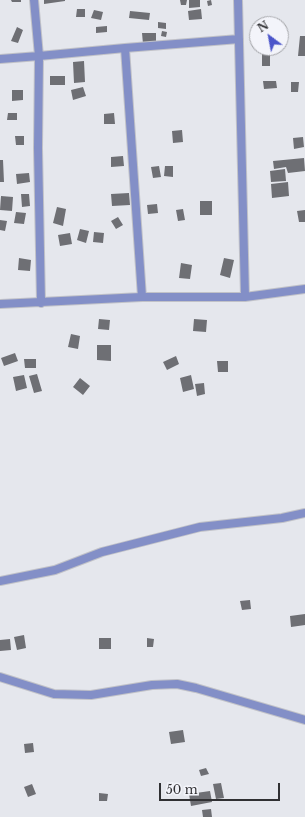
<!DOCTYPE html>
<style>
body{margin:0}
#map{position:relative;width:305px;height:817px;overflow:hidden;background:#e5e7ed;font-family:"Libre Baskerville",serif}
canvas{display:block}
.north{position:absolute;left:249px;top:16px;width:40px;height:40px;box-sizing:border-box;background:#f3f4fa;border:1px solid #a5a6aa;border-radius:50%;rotate:328deg;font-size:11px;font-weight:700;line-height:16px;text-align:center;color:#303033}
.north::after{content:'';display:block;margin:auto;width:14px;height:18px;background:#4b55ca;clip-path:polygon(50% 0,100% 100%,50% 72%,0 100%)}
.scale{position:absolute;left:159px;top:783px;width:121px;height:18px;box-sizing:border-box;border:2px solid #303033;border-top:0;padding-left:5px;font-size:12px;line-height:14px;white-space:nowrap;color:#303033;-webkit-text-stroke:3px #f3f4fa;paint-order:stroke}
</style>
<div id="map">
<canvas width="305" height="817"></canvas>
<div class="north">N</div>
<div class="scale">50 m</div>
</div>
<script>
const g = document.querySelector('canvas').getContext('2d');
g.lineJoin = 'round';
function fillPath(path, color) {
  g.fillStyle = color;
  g.fill(path, 'evenodd');
}
function poly(rows) {
  const path = new Path2D();
  for (const r of rows) {
    path.moveTo(r[0], r[1]);
    for (let i = 2; i < r.length; i += 2) path.lineTo(r[i], r[i + 1]);
  }
  return path;
}
function trace(path, color, width, dash) {
  g.strokeStyle = color;
  g.lineWidth = width;
  g.lineCap = dash ? 'butt' : 'round';
  g.setLineDash(dash || []);
  g.stroke(path);
}
const building = poly([
 [11,0,21,0,21,2,12,2],
 [44,0,65,0,65,1,44,4],
 [180,0,187,0,186,5,181,5],
 [189,0,200,0,200,7,189,8],
 [211,0,212,5,208,6,207,1],
 [77,9,85,9,85,17,76,17],
 [201,9,202,19,189,20,188,11],
 [94,10,103,12,101,20,91,18],
 [130,11,150,13,149,20,129,18],
 [158,22,166,23,166,29,158,28],
 [107,26,107,32,96,33,96,27],
 [17,27,23,30,18,43,11,41],
 [162,31,167,32,166,37,161,36],
 [142,33,156,33,156,43,143,44],
 [300,36,305,36,305,56,298,56],
 [262,48,270,48,270,66,262,66],
 [84,61,85,82,74,83,73,62],
 [50,76,65,76,65,85,50,85],
 [263,81,276,81,277,88,264,89],
 [291,82,299,82,298,92,291,92],
 [83,87,86,96,73,100,71,90],
 [12,90,23,90,23,100,12,101],
 [8,113,17,113,17,120,7,120],
 [114,113,115,124,104,124,104,114],
 [182,130,183,142,173,143,172,131],
 [15,136,24,136,24,145,16,145],
 [303,137,304,147,294,149,293,138],
 [123,156,124,166,111,167,111,157],
 [304,158,305,171,288,173,286,167,274,169,273,161],
 [0,160,3,160,4,182,0,182],
 [159,166,161,177,153,178,151,167],
 [165,166,173,166,173,177,164,176],
 [285,169,286,181,271,182,270,171],
 [29,173,30,182,17,184,16,174],
 [288,182,289,196,272,198,271,184],
 [129,193,130,205,112,206,111,194],
 [21,194,29,194,30,206,22,207],
 [1,196,13,197,12,211,0,210],
 [200,201,212,201,212,215,200,215],
 [157,204,158,213,148,214,147,205],
 [57,207,66,209,63,226,53,223],
 [183,209,185,220,178,221,176,210],
 [305,210,305,222,299,222,297,211],
 [16,212,26,213,24,224,14,223],
 [118,217,123,225,116,229,111,221],
 [0,220,7,221,5,231,0,230],
 [80,229,89,231,86,243,77,240],
 [94,232,104,233,103,243,93,242],
 [70,233,72,244,60,246,58,235],
 [19,258,31,260,30,271,18,270],
 [224,258,234,260,230,278,220,275],
 [181,263,192,265,190,279,179,278],
 [99,319,110,320,109,330,98,329],
 [194,319,207,320,206,332,193,331],
 [71,334,80,336,78,349,68,347],
 [97,345,111,345,111,361,97,360],
 [15,353,18,361,4,366,1,358],
 [176,356,179,364,167,370,163,362],
 [24,359,36,359,36,368,25,368],
 [217,361,228,361,228,372,218,372],
 [37,374,42,391,34,393,29,376],
 [24,375,27,388,16,391,13,377],
 [191,375,194,389,183,392,180,378],
 [80,378,90,386,83,395,73,387],
 [204,383,205,394,197,396,195,384],
 [250,600,251,609,242,610,240,601],
 [305,614,305,625,291,627,290,616],
 [24,635,26,648,17,650,14,637],
 [99,638,111,638,111,649,99,649],
 [147,638,154,639,153,647,147,647],
 [10,639,11,650,0,651,0,640],
 [183,730,185,742,171,744,169,732],
 [33,743,34,752,25,753,24,744],
 [206,768,209,774,201,776,199,770],
 [221,783,224,798,216,799,213,784],
 [32,784,36,794,28,797,24,787],
 [210,791,212,802,191,806,189,794],
 [99,793,108,794,107,801,99,801],
 [211,809,212,817,203,817,202,810]
]);
const minor = poly([
 [34,0,39,56,125,48,239,39],
 [238,0,245,297],
 [125,48,142,297],
 [0,59,39,56,38,148,41,303],
 [0,304,142,297,245,297,305,289],
 [0,581,55,570,102,552,200,527,282,518,305,513],
 [0,677,54,694,91,695,152,685,177,684,196,688,305,720]
]);
fillPath(building, '#6e6f74');
trace(minor, '#c1c2c8', 10);
trace(minor, '#838fc7', 8);
</script>
